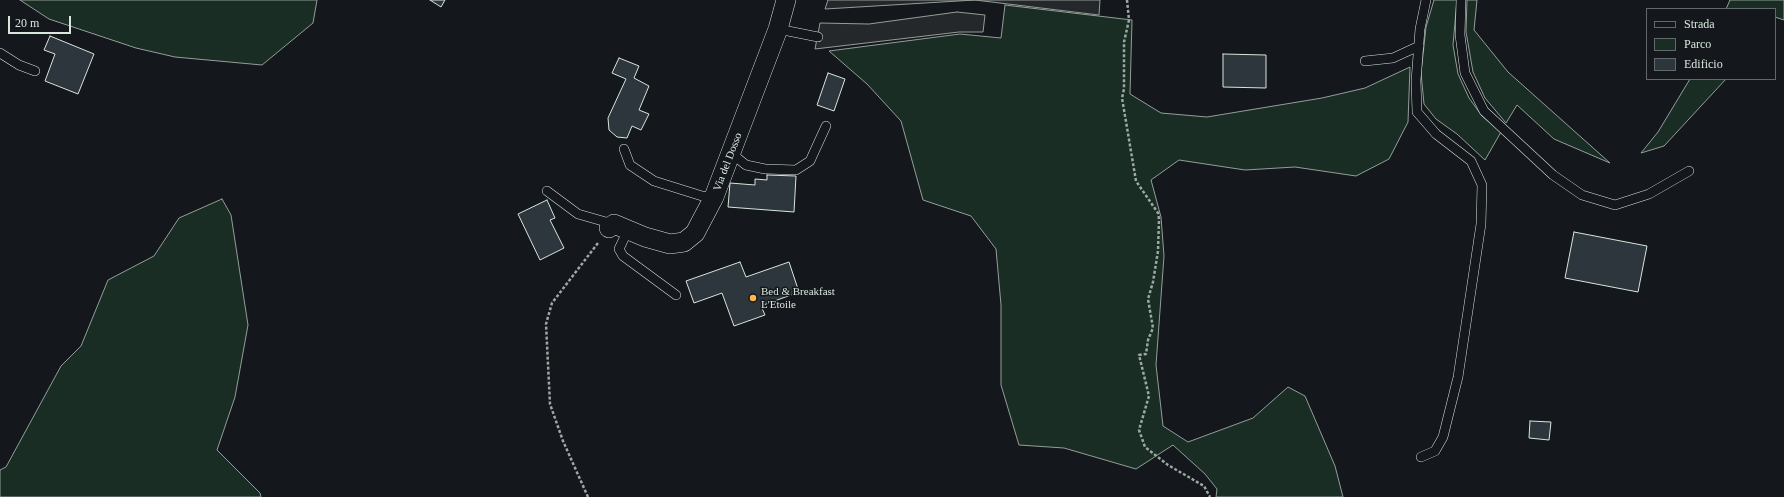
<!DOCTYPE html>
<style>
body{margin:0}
#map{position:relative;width:1784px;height:497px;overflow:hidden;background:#14181c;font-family:"Times New Roman",serif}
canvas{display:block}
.legend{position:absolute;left:1646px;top:8px;width:130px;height:72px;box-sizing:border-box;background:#14181c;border:1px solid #626a69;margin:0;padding:5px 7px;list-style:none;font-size:12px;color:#d8e6dc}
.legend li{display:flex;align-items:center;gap:8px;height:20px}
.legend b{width:20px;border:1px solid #626a69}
.scale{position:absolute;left:8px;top:16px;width:63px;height:18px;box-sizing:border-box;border:2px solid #d8e6dc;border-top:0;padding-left:5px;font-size:12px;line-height:14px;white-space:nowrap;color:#d8e6dc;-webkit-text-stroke:3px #14181c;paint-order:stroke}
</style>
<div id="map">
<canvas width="1784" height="497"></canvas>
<ul class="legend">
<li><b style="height:5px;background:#14181c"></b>Strada</li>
<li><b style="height:11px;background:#1a2d24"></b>Parco</li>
<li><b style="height:11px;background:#2c363c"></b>Edificio</li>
</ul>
<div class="scale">20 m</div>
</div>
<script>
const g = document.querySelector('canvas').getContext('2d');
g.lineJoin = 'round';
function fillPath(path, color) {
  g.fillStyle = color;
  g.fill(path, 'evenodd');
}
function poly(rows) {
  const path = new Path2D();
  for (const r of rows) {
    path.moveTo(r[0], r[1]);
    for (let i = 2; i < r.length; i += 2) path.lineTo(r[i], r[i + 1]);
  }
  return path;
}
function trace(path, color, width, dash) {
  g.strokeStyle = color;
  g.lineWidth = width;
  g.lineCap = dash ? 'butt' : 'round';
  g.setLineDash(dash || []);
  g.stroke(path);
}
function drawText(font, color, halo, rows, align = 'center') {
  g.font = font + ' "Times New Roman",serif';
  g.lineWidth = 3;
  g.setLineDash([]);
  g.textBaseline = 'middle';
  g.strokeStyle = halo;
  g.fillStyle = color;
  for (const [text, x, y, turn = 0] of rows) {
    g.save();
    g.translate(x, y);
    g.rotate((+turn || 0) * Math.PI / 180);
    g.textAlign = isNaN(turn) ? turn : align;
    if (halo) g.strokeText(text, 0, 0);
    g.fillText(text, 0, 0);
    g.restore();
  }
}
const green = poly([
 [20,0,317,0,313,23,262,65,175,57,136,48,49,19,20,0],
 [1434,0,1457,0,1453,45,1458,74,1469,98,1482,116,1501,132,1485,160,1457,134,1436,119,1424,104,1421,73,1426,27,1434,0],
 [1467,0,1477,0,1474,30,1508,72,1610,163,1554,139,1517,105,1506,123,1485,98,1473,72,1466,32,1467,0],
 [1730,0,1784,0,1784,20,1775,17,1775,9,1726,9,1730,0],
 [1005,5,1132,20,1130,94,1161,113,1207,117,1322,98,1365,88,1410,67,1408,122,1389,159,1356,176,1295,167,1245,170,1179,160,1151,180,1161,217,1164,256,1156,365,1163,426,1188,442,1253,418,1288,387,1305,396,1335,466,1343,497,1216,497,1217,489,1205,474,1173,445,1136,469,1064,448,1019,445,1001,385,1001,305,996,249,971,216,923,200,901,121,867,84,829,51,960,34,1001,38,1005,5],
 [1690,79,1726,79,1664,146,1641,153,1658,132,1690,79],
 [222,199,231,215,248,325,235,397,217,450,260,493,261,497,0,497,0,470,6,467,61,366,81,346,108,280,154,256,179,218,222,199]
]);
const parking = poly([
 [828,0,1100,0,1099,15,975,0,825,9,828,0],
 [957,12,985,15,983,32,959,32,815,49,820,23,869,24,957,12]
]);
const building = poly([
 [430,0,445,0,441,7,430,0],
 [50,36,94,54,78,94,45,81,55,54,44,50,50,36],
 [1223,54,1266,55,1266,88,1223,87,1223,54],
 [619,58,639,66,634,78,649,86,639,110,649,114,641,130,632,126,627,138,617,137,609,130,608,118,626,79,612,73,619,58],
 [828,73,845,79,834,111,817,105,828,73],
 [767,175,796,176,794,212,728,207,730,183,755,185,755,179,767,180,767,175],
 [547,200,555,218,550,220,564,248,540,260,518,214,547,200],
 [1574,232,1647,246,1638,292,1565,278,1574,232],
 [740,262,746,277,789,262,799,292,761,306,765,315,734,326,722,293,694,303,686,281,740,262],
 [1530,421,1551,422,1549,440,1529,438,1530,421]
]);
const path = poly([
 [1127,0,1129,20,1124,42,1124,89,1122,98,1136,181,1158,213,1159,219,1158,251,1153,282,1148,299,1153,328,1148,340,1146,354,1139,355,1149,396,1139,430,1145,447,1168,465,1204,486,1210,497],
 [588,497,563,441,550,404,546,324,552,303,598,243]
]);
const lane = poly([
 [1461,0,1460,35,1465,73,1484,111,1553,175,1582,195,1615,205,1649,194,1689,171],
 [778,29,818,37],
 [0,53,19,65,35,71],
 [1365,61,1393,58,1419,46],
 [624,149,630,165,654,181,702,196,714,197],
 [731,153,746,165,765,169,796,170,810,161,826,126],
 [547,191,578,214,613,224],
 [628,230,619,249,623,256,676,295],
 [1421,457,1435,451,1443,437,1458,377,1481,224,1482,185,1471,161,1436,134,1417,112,1416,81,1420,29,1426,0]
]);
const street = poly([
 [609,228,614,224,645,237,670,244,684,242,695,233,714,197,778,29,786,0]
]);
const markers = [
 [753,298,4,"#ffb74d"]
];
const streetNames = [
 ["Via del Dosso",728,162,-69]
];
const poiNames = [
 ["Bed & Breakfast",761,292],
 ["L'Etoile",761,305]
];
fillPath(green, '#1a2d24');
trace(green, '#939e99', 1);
fillPath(parking, '#24282b');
trace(parking, '#939e99', 1);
fillPath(building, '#2c363c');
trace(building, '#d8e6dc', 1);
trace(lane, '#d8e6dc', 10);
trace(street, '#d8e6dc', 20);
trace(path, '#9da8a2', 2.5, [3, 2]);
trace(lane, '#14181c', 9);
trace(street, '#14181c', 19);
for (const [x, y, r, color] of markers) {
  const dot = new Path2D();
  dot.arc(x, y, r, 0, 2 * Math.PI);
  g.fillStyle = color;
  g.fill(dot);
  trace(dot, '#14181c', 1.5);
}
drawText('11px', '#d8e6dc', '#14181c', streetNames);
drawText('11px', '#d8e6dc', '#14181c', poiNames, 'left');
</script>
